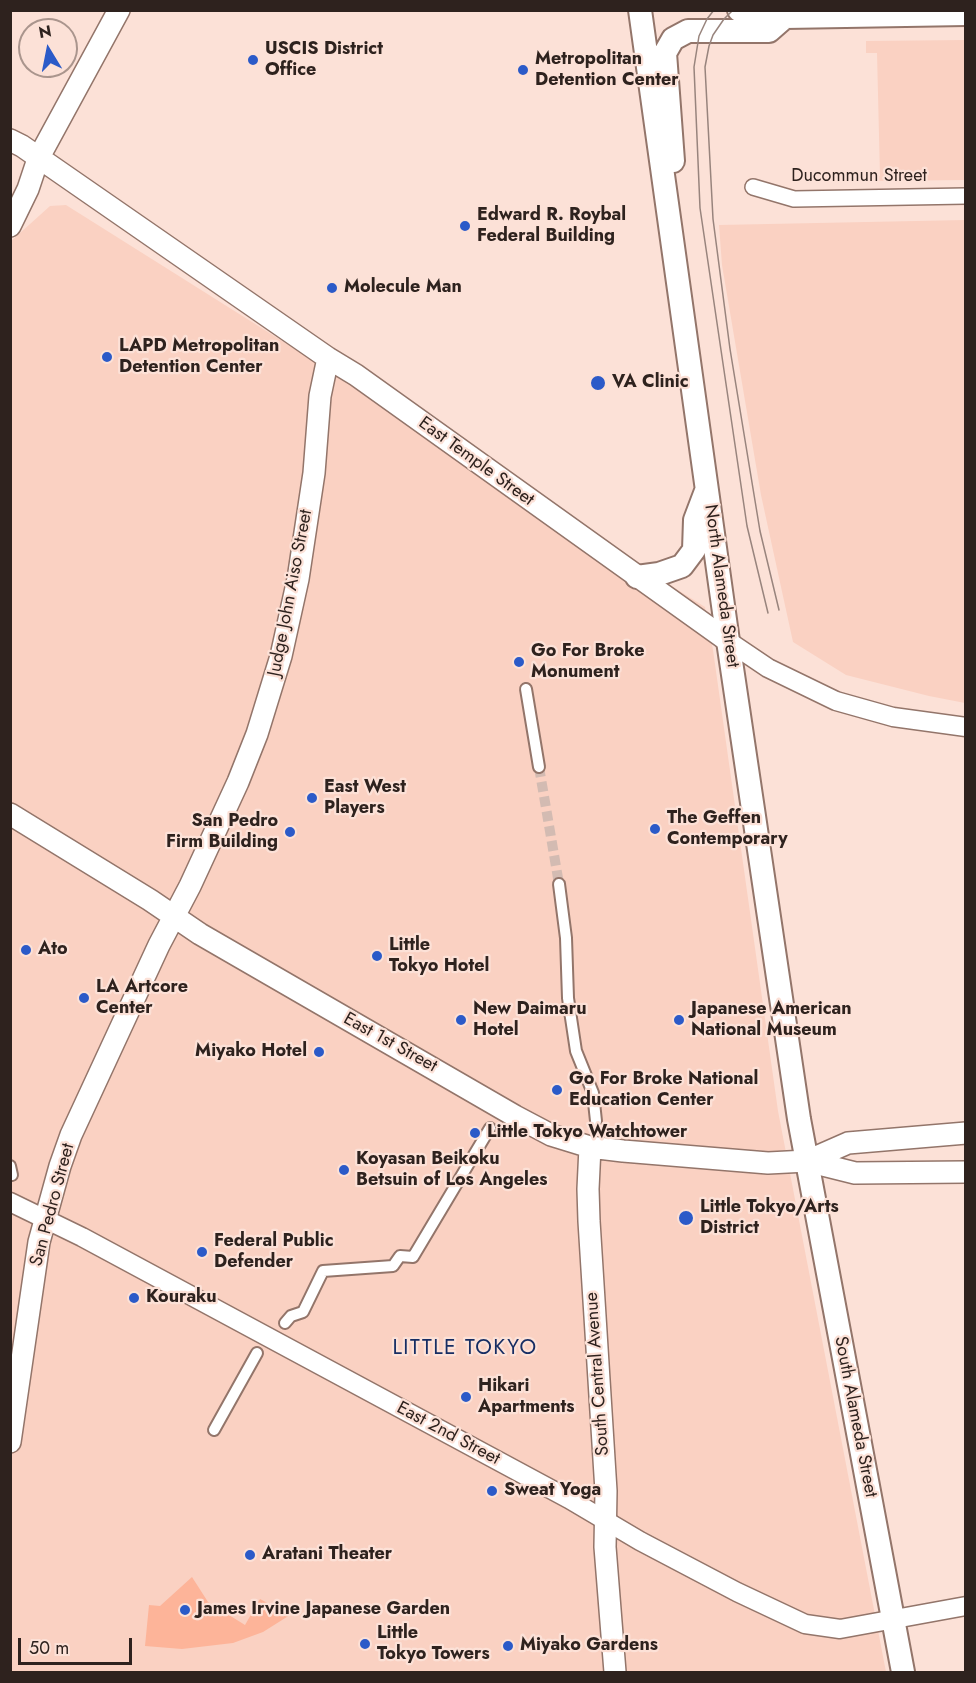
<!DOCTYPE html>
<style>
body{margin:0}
#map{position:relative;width:976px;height:1683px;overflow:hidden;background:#fce1d7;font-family:Jost,sans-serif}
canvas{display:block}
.frame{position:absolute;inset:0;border:12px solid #2e221e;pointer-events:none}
.north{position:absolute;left:18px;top:18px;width:60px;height:60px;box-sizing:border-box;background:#fce1d7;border:2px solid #aa958d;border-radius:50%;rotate:350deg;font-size:16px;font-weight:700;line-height:24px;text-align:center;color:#2e221e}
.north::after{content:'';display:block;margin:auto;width:21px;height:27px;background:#2b5ac8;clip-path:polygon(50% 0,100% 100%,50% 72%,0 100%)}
.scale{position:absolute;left:18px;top:1638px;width:114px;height:27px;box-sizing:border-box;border:3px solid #2e221e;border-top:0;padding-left:8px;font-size:18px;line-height:21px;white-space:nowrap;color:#2e221e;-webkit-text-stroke:4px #fce1d7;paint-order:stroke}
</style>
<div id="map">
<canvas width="976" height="1683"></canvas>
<div class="frame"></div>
<div class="north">N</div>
<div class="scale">50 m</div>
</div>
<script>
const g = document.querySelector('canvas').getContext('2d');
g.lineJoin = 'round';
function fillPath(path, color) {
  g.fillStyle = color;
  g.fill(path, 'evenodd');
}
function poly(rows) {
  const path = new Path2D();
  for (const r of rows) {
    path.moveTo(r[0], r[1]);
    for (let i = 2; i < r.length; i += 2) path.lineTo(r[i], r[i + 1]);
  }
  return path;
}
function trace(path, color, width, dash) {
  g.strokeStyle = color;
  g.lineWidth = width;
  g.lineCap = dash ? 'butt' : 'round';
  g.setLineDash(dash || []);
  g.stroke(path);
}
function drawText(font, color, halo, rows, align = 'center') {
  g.font = font + ' Jost,sans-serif';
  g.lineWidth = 4.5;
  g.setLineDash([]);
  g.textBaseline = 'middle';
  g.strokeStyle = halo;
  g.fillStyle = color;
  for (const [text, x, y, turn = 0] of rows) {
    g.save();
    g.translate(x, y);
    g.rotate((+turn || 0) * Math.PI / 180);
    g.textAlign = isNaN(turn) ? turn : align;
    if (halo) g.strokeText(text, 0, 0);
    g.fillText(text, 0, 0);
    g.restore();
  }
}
const built = poly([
 [965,40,965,180,870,181,870,176,880,176,877,53,866,53,866,41],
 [66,205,705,607,713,650,778,1111,886,1672,11,1672,10,242,50,206],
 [965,220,966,220,965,703,929,696,846,675,793,642,761,495,722,265,719,225]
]);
const green = poly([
 [192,1577,208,1602,245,1625,260,1599,290,1615,263,1632,233,1643,182,1649,145,1646,149,1605,160,1606]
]);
const pedestrianTunnel = poly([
 [539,767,559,884]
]);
const pedestrian = poly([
 [526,689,539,767],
 [559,884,566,938,568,998,576,1051,593,1093,596,1121],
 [10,1166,12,1175],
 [285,1323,291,1316,303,1312,323,1271,393,1266,400,1256,413,1257,490,1128],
 [214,1430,257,1353]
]);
const minor = poly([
 [753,187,794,199,966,196]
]);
const tertiary = poly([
 [728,641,768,668,836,701,893,717,966,727],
 [10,1202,82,1237,569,1499,640,1541,737,1592,805,1624,840,1629,966,1606]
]);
const secondary = poly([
 [10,140,22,146,328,358,356,375,728,641],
 [10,226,28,189,38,159,119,10],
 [10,814,150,900,200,934,515,1116,551,1135,590,1147,623,1151,768,1163,807,1161,855,1173,966,1172],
 [590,1147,588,1189,589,1221,606,1491,605,1547,615,1672],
 [807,1161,848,1143,966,1133],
 [10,1442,39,1242,60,1166,71,1135,159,945,190,886,238,782,257,734,281,656,298,579,314,473,320,396,328,358]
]);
const primary = poly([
 [640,10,728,641,799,1119,903,1672],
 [739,10,761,16,785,17,966,14],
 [673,161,665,53,673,39,688,31,769,31,785,17],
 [637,577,659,574,682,566,694,550,695,520,706,491]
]);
const tram = poly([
 [714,10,707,19,699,36,694,67,700,208,747,526,768,613],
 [733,10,724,19,713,35,709,46,705,67,713,219,730,349,760,531,779,610]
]);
const markers = [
 [253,60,6,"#2b5ac8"],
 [523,70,6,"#2b5ac8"],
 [465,226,6,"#2b5ac8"],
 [332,288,6,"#2b5ac8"],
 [107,357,6,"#2b5ac8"],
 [598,383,8,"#2b5ac8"],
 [519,662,6,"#2b5ac8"],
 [312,798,6,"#2b5ac8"],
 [655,829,6,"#2b5ac8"],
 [290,832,6,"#2b5ac8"],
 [26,950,6,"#2b5ac8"],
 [377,956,6,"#2b5ac8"],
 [84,998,6,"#2b5ac8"],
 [461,1020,6,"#2b5ac8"],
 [679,1020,6,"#2b5ac8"],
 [319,1052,6,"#2b5ac8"],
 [557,1090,6,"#2b5ac8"],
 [475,1133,6,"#2b5ac8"],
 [344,1170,6,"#2b5ac8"],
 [686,1218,8,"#2b5ac8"],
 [202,1252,6,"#2b5ac8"],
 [134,1298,6,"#2b5ac8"],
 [466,1397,6,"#2b5ac8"],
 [492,1491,6,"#2b5ac8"],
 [250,1555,6,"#2b5ac8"],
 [185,1610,6,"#2b5ac8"],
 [365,1644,6,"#2b5ac8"],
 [508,1646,6,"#2b5ac8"]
];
const poiNames = [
 ["USCIS District",265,50],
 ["Office",265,71],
 ["Metropolitan",535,60],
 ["Detention Center",535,81],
 ["Edward R. Roybal",477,216],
 ["Federal Building",477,237],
 ["Molecule Man",344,288],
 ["LAPD Metropolitan",119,347],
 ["Detention Center",119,368],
 ["VA Clinic",612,383],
 ["Go For Broke",531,652],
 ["Monument",531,673],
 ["East West",324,788],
 ["Players",324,809],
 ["The Geffen",667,819],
 ["Contemporary",667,840],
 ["San Pedro",278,822,"right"],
 ["Firm Building",278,843,"right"],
 ["Little",389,946],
 ["Tokyo Hotel",389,967],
 ["Ato",38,950],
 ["LA Artcore",96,988],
 ["Center",96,1009],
 ["New Daimaru",473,1010],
 ["Hotel",473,1031],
 ["Japanese American",691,1010],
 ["National Museum",691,1031],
 ["Miyako Hotel",307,1052,"right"],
 ["Go For Broke National",569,1080],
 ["Education Center",569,1101],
 ["Little Tokyo Watchtower",487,1133],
 ["Koyasan Beikoku",356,1160],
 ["Betsuin of Los Angeles",356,1181],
 ["Little Tokyo/Arts",700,1208],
 ["District",700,1229],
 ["Federal Public",214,1242],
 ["Defender",214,1263],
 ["Kouraku",146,1298],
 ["Hikari",478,1387],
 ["Apartments",478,1408],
 ["Sweat Yoga",504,1491],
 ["Aratani Theater",262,1555],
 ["James Irvine Japanese Garden",197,1610],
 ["Little",377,1634],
 ["Tokyo Towers",377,1655],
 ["Miyako Gardens",520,1646]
];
const streetNames = [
 ["Ducommun Street",859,177],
 ["East Temple Street",476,462,36],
 ["North Alameda Street",721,586,82],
 ["Judge John Aiso Street",291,593,-79],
 ["East 1st Street",390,1043,29],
 ["San Pedro Street",53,1205,-75],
 ["South Central Avenue",598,1374,-94],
 ["South Alameda Street",855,1417,79],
 ["East 2nd Street",448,1434,28]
];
const quarterNames = [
 ["LITTLE TOKYO",465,1349]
];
fillPath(built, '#fad1c2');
fillPath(green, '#fdb499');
trace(pedestrianTunnel, '#d3bbb2', 10, [10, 5]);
trace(pedestrian, '#93756a', 14);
trace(minor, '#93756a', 18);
trace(tertiary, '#93756a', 21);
trace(secondary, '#93756a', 24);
trace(primary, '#93756a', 26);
trace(pedestrian, '#fff', 10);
trace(minor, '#fff', 15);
trace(tertiary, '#fff', 18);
trace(secondary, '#fff', 21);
trace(primary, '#fff', 22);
trace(tram, '#98847d', 1.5);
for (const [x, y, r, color] of markers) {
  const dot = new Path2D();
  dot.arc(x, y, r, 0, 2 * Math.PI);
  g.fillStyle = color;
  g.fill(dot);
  trace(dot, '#fce1d7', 2);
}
drawText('bold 18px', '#2e221e', '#fce1d7', poiNames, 'left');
drawText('18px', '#2e221e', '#fce1d7', streetNames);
g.letterSpacing = '1.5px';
drawText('21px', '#162d63', '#fce1d7', quarterNames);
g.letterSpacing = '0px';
</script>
